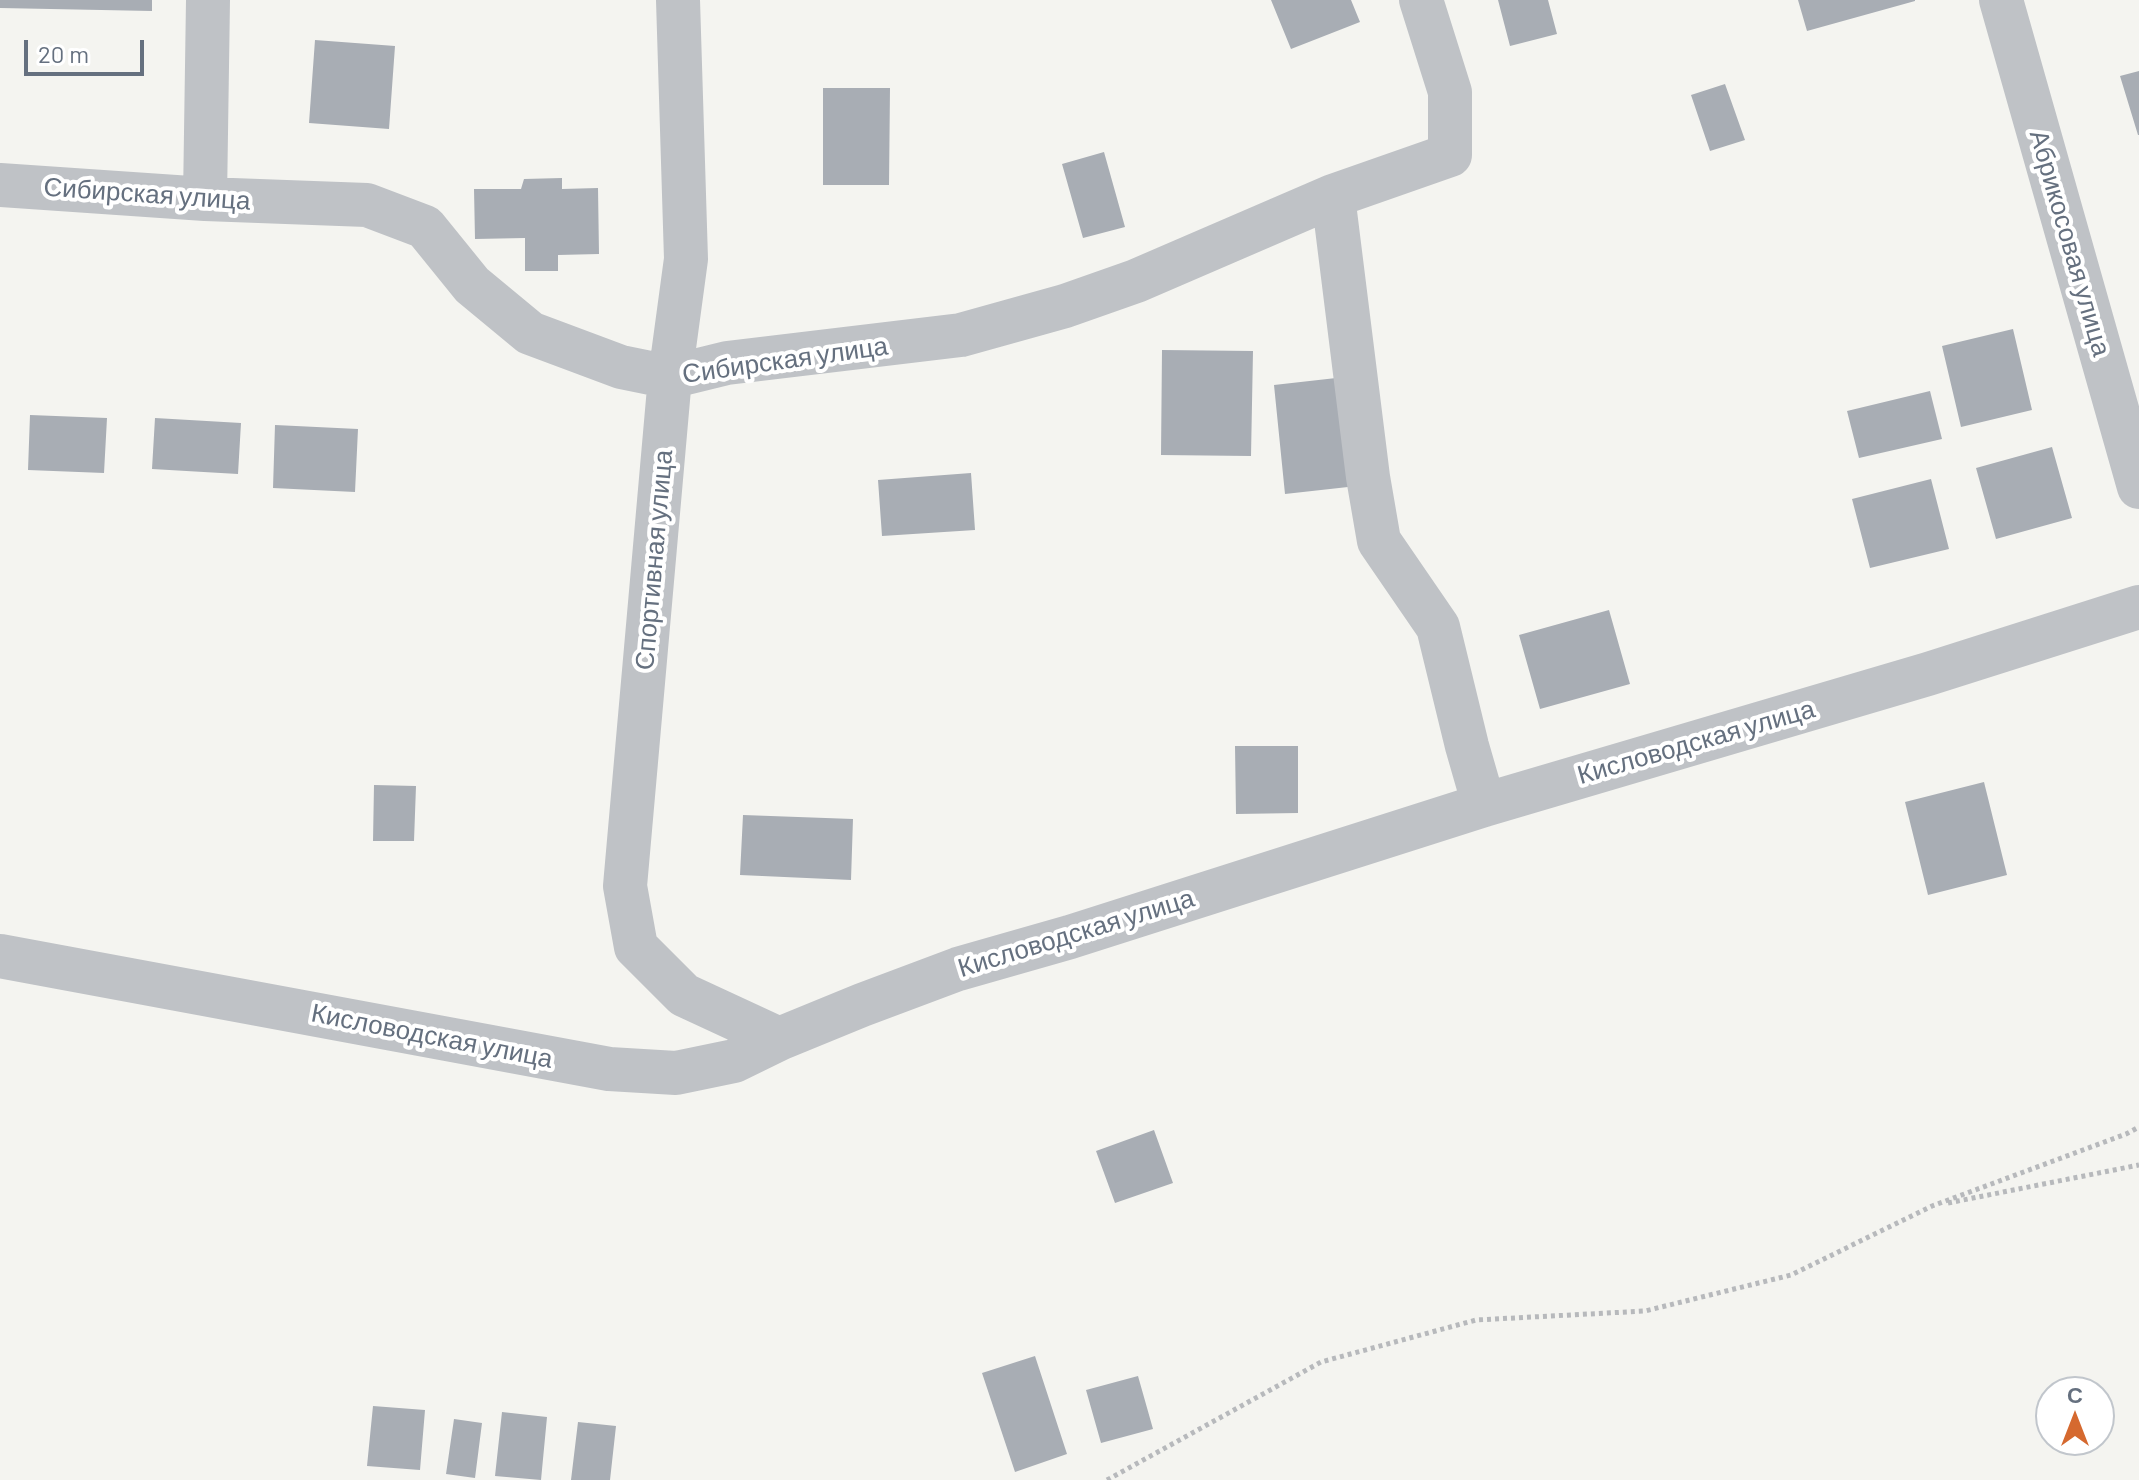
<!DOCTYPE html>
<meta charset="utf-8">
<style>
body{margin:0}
#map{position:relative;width:2139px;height:1480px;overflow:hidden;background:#f4f4f0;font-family:Barlow,sans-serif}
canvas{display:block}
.north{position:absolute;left:2035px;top:1376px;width:80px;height:80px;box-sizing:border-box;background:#fff;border:2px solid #c1c6cc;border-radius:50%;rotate:0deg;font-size:22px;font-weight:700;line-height:32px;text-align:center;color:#65707f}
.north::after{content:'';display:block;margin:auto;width:28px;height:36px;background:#d5692f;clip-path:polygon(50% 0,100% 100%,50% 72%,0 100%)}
.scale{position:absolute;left:24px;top:40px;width:120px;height:36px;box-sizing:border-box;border:4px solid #65707f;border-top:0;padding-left:10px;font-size:24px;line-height:28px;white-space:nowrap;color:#65707f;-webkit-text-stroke:6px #fff;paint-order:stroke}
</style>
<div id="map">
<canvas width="2139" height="1480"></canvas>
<div class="north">С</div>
<div class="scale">20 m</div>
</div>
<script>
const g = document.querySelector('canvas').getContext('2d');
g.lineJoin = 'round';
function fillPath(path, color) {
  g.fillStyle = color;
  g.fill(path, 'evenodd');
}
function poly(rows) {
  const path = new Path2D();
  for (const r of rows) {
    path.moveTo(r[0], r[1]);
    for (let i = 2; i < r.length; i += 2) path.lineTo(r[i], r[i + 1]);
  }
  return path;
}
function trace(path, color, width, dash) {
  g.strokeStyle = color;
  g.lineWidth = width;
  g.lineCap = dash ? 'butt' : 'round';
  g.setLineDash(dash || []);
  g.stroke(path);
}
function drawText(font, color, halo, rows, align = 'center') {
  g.font = font + ' Barlow,sans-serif';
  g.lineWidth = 8;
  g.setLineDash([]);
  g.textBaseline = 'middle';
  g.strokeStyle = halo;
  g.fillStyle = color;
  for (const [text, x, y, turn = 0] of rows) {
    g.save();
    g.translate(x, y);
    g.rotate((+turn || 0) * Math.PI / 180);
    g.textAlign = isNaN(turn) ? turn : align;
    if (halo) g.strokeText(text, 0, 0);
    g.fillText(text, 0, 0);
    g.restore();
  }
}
const building = poly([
 [0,0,152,0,152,11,0,8],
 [1271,0,1351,0,1360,22,1291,49],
 [1498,0,1548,0,1557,34,1510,46],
 [1798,0,1915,0,1915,1,1807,31],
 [315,40,395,46,389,129,309,123],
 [2139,71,2139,135,2138,135,2120,76],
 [1725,84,1745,140,1710,151,1691,95],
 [823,88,890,88,889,185,823,185],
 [1104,152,1125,227,1083,238,1062,164],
 [562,178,562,189,598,188,599,254,558,255,558,271,525,271,525,238,475,239,474,189,521,189,524,179],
 [2013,329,2032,410,1961,427,1942,346],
 [1162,350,1253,351,1251,456,1161,455],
 [1345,377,1357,486,1285,494,1274,385],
 [1930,391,1942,439,1859,458,1847,411],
 [30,415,107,418,104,473,28,470],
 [155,418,241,423,238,474,152,469],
 [275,425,358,429,355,492,273,488],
 [2052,447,2072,518,1996,539,1976,468],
 [971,473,975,530,882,536,878,480],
 [1931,479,1949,549,1870,568,1852,499],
 [1609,610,1630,684,1540,709,1519,635],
 [1235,746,1298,746,1298,813,1236,814],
 [1984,782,2007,875,1928,895,1905,802],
 [374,785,416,786,414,841,373,841],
 [743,815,853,819,851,880,740,875],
 [1154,1130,1173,1183,1115,1203,1096,1151],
 [1035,1356,1067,1454,1015,1472,982,1373],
 [1138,1376,1153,1429,1101,1443,1086,1390],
 [373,1406,425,1410,420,1470,367,1466],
 [502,1412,547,1417,541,1480,495,1476],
 [454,1419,482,1423,475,1478,446,1474],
 [578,1422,616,1426,610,1480,571,1480]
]);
const path = poly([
 [1948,1203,2139,1165],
 [1107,1480,1321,1362,1476,1320,1645,1311,1791,1275,1932,1206,2126,1134,2139,1127]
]);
const minor = poly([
 [678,0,686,259,670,377,625,886,636,947,684,995,779,1039],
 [2001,0,2139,487],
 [0,185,205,199,367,205,425,227,472,285,530,333,621,367,670,377,727,363,961,335,1065,306,1136,281,1333,196,1450,155,1450,92,1421,0],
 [1333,196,1368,477,1379,541,1438,627,1467,746,1484,805],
 [205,199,208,0],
 [0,956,609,1069,676,1073,734,1061,779,1039,862,1005,958,969,1070,937,1484,805,1928,674,2139,607]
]);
const streetNames = [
 ["Сибирская улица",147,194,4],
 ["Абрикосовая улица",2070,243,74],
 ["Сибирская улица",785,360,-8],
 ["Спортивная улица",654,560,-85],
 ["Кисловодская улица",1696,742,-16],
 ["Кисловодская улица",1076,933,-17],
 ["Кисловодская улица",432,1036,11]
];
fillPath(building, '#a8adb4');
trace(path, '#b7b9bc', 5, [4, 4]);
trace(minor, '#bfc2c6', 44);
drawText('26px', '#65707f', '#fff', streetNames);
</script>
